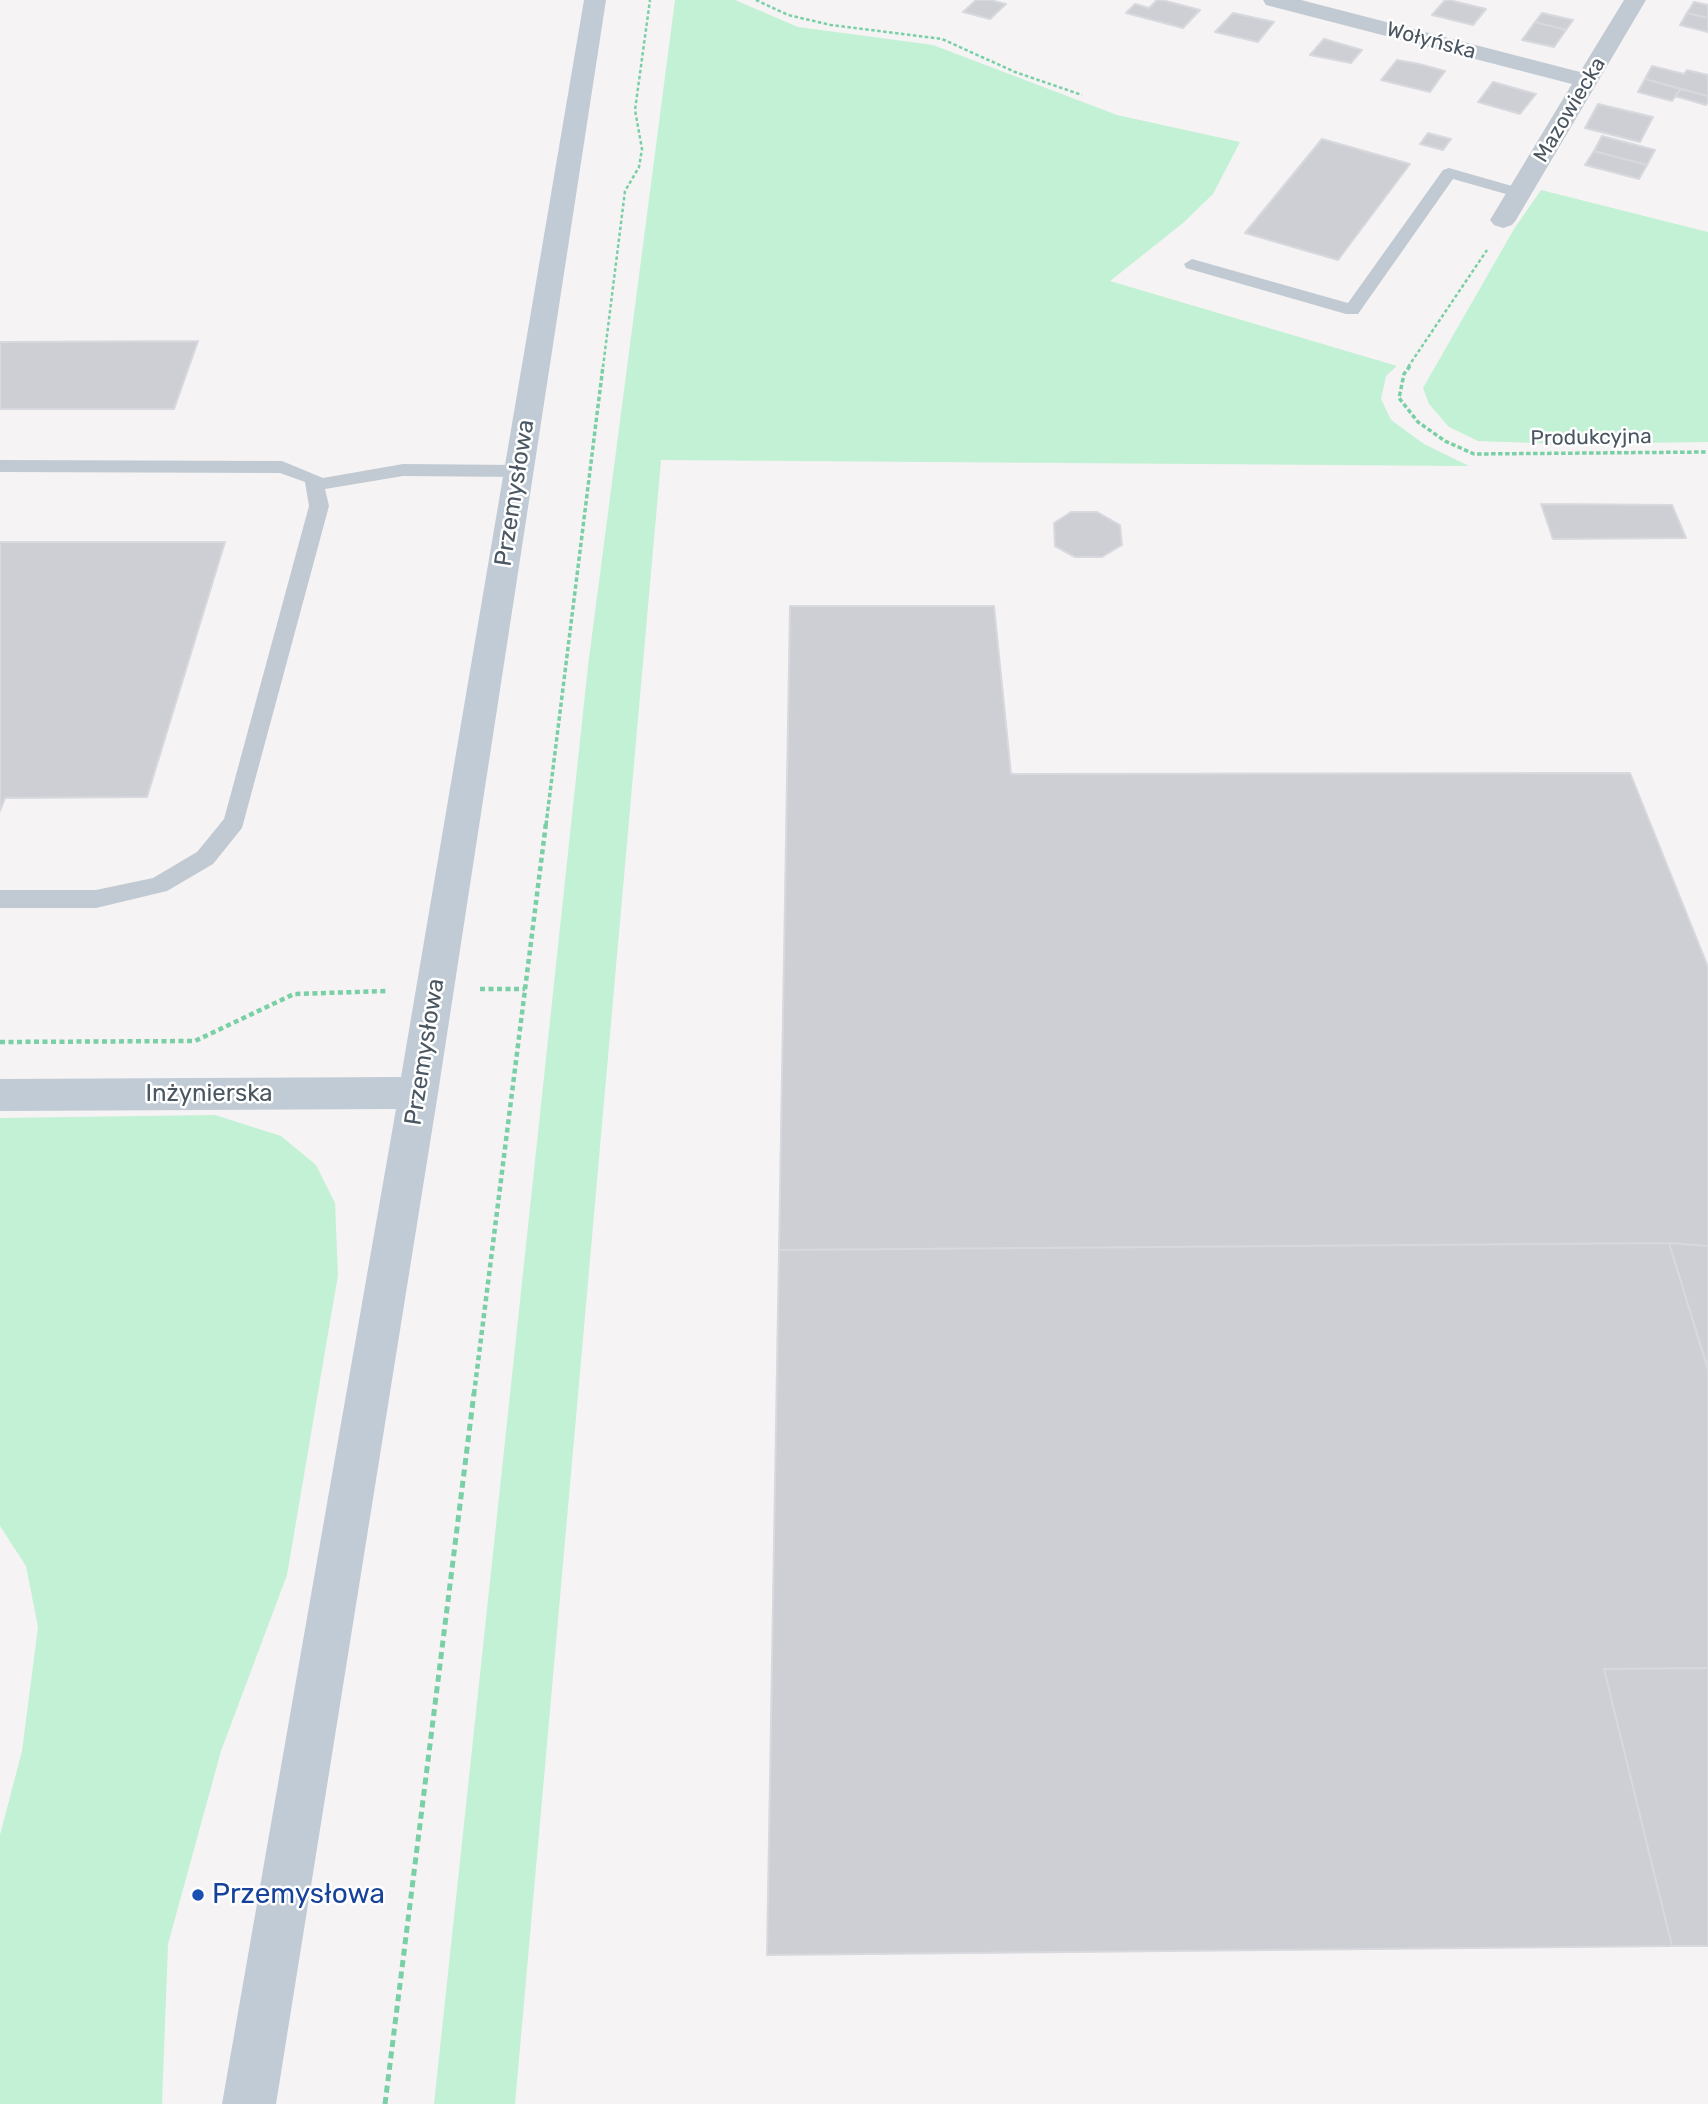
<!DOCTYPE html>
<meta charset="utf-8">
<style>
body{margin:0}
canvas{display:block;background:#f5f3f3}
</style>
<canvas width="1708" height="2104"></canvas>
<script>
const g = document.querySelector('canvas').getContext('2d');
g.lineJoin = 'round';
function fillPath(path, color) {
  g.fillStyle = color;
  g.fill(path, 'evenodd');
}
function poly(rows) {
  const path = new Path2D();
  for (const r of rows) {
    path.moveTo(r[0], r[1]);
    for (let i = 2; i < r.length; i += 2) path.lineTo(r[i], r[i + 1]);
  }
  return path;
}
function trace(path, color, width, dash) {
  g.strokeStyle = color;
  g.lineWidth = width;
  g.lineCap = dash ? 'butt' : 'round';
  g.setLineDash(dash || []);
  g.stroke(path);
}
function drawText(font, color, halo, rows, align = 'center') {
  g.font = font + ' Rubik,sans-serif';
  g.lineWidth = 5;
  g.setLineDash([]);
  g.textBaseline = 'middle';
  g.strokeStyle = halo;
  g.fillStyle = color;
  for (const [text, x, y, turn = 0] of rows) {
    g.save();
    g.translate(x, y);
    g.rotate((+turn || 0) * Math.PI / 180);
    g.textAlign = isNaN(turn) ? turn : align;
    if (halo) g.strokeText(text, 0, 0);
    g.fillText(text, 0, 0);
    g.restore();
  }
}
const green = poly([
 [675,0,735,0,798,27,933,45,1117,115,1240,142,1213,194,1183,223,1110,281,1397,366,1386,376,1381,399,1391,420,1424,444,1469,466,661,460,515,2104,434,2104,588,666],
 [1541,190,1708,232,1708,442,1563,444,1478,441,1449,427,1429,404,1423,388,1514,229],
 [215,1115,281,1136,316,1165,335,1203,338,1275,287,1575,221,1751,168,1944,162,2104,0,2104,0,1835,22,1751,38,1627,26,1566,0,1526,0,1118]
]);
const building = poly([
 [976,0,990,0,1006,4,990,19,963,12,976,0],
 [1157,0,1162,0,1200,10,1183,28,1126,13,1135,4,1149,8,1157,0],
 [1445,0,1449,0,1486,9,1473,25,1432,15,1445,0],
 [1694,2,1708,5,1708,18,1687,13,1694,2],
 [1233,13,1274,22,1258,42,1215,32,1233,13],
 [1542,13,1573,20,1566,30,1535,22,1542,13],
 [1687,13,1708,18,1708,32,1680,25,1687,13],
 [1535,22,1566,30,1554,47,1522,40,1535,22],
 [1324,39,1362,50,1351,63,1310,55,1324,39],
 [1397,60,1419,64,1445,71,1430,92,1381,80,1397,60],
 [1652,66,1684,74,1687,70,1708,75,1708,96,1645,79,1652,66],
 [1645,79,1681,89,1672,101,1638,92,1645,79],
 [1493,82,1536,94,1520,114,1478,102,1493,82],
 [1681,89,1708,96,1708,102,1706,105,1675,96,1681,89],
 [1598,104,1653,117,1640,142,1585,128,1598,104],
 [1428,133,1451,139,1443,150,1420,144,1428,133],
 [1602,136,1655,150,1647,165,1594,151,1602,136],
 [1322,139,1410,164,1338,260,1245,233,1322,139],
 [1594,151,1647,165,1639,179,1585,165,1594,151],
 [198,341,174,409,0,409,0,342,198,341],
 [1541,504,1672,505,1686,538,1553,539,1541,504],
 [1071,512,1097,512,1120,525,1122,545,1102,557,1075,557,1055,546,1054,523,1071,512],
 [0,542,225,542,147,797,5,798,0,811,0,542],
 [790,606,994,606,1011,774,1630,773,1708,967,1708,1246,1669,1243,779,1250,790,606],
 [1669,1243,1708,1369,1708,1668,1604,1669,1672,1946,767,1955,779,1250,1669,1243],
 [1669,1243,1708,1246,1708,1370,1669,1243],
 [1708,1668,1708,1946,1672,1946,1604,1669,1708,1668]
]);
const pathFar3 = poly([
 [756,0,788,15,831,25,942,39,1015,72,1082,95],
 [603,367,625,191,639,167,642,149,635,110,650,0],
 [1408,367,1487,250]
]);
const pathFar2 = poly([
 [1410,366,1404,374,1399,398,1418,422,1445,441,1474,454,1708,452],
 [546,825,603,366]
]);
const pathFar1 = poly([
 [480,989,525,989],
 [0,1042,195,1041,294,994,387,991],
 [474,1394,546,823]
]);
const path = poly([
 [385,2104,474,1393]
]);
const lane = poly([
 [1449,168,1526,190,1528,193,1520,198,1453,179,1358,314,1346,314,1186,268,1184,264,1192,259,1348,303,1443,170,1449,168],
 [0,460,282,461,323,478,403,464,519,465,528,471,519,477,403,476,325,489,329,506,242,828,213,864,167,891,96,908,0,908,0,890,96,890,153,878,197,852,224,819,309,506,305,482,280,473,0,472,0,460]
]);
const street = poly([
 [1263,0,1301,0,1580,72,1624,0,1646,0,1516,220,1512,225,1503,228,1494,225,1490,220,1572,84,1266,5,1263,0]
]);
const secondary = poly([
 [584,0,606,0,438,1093,276,2104,222,2104,396,1109,0,1111,0,1079,401,1077,584,0]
]);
const markers = [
 [198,1895,7,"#1a4fb4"]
];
const farStreetnames = [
 ["Wołyńska",1431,41,15],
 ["Mazowiecka",1570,110,-59],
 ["Produkcyjna",1591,438,-1]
];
const streetNames = [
 ["Przemysłowa",515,493,-81],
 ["Przemysłowa",425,1052,-81],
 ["Inżynierska",209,1094]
];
const nearTransitnames = [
 ["Przemysłowa",212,1895]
];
fillPath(green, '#c3f1d5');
fillPath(building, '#cdcfd5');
trace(building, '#d7d9de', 2);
trace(pathFar3, '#7ad0a6', 2.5, [3.5, 2.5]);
trace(pathFar2, '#7ad0a6', 3.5, [4.5, 2.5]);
trace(pathFar1, '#7ad0a6', 4.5, [5, 3.5]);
trace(path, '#7ad0a6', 5, [7, 4.5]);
fillPath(lane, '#c1cad2');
fillPath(street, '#c1cad2');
fillPath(secondary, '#c1cbd6');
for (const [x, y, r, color] of markers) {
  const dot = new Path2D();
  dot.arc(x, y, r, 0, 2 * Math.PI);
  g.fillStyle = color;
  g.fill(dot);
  trace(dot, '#fff', 2.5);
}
drawText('21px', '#4a5661', '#fff', farStreetnames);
drawText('24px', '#4a5661', '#fff', streetNames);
drawText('28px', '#164399', '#fff', nearTransitnames, 'left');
</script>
